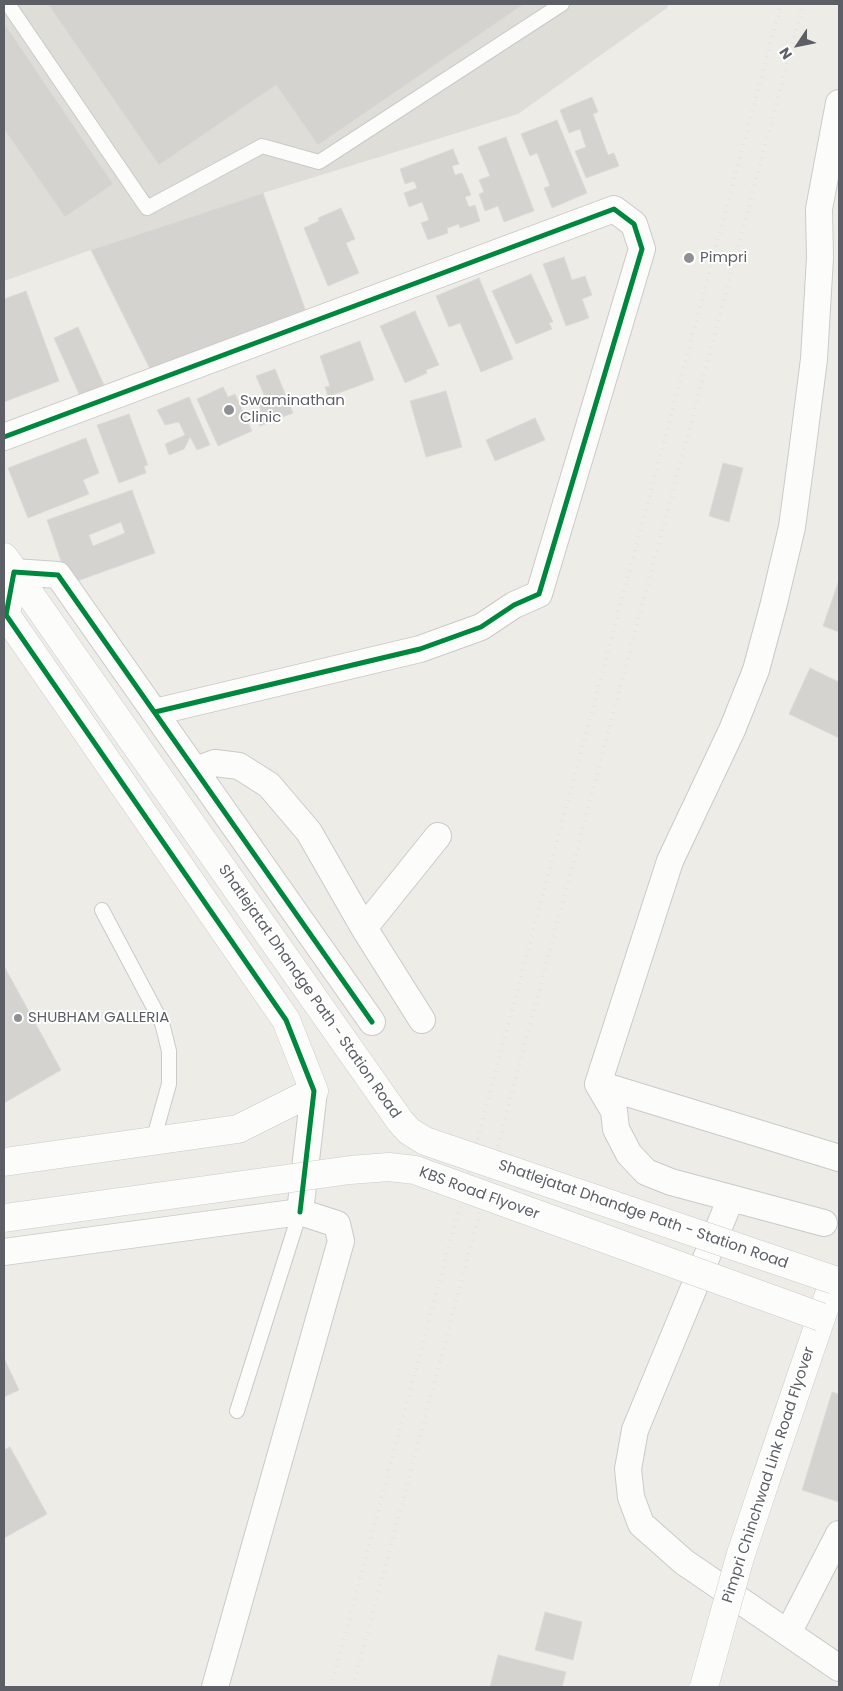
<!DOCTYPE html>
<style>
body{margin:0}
#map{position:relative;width:843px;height:1691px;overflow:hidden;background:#edece7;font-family:Poppins,sans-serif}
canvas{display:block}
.frame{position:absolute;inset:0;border:5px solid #5c5f66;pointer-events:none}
.north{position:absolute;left:773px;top:20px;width:50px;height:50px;-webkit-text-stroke:4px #fff;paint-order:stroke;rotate:236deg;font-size:14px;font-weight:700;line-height:20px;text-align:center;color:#5c5f66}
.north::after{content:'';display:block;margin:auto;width:18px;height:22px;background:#5c5f66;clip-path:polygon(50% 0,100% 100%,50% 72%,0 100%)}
</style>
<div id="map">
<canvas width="843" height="1691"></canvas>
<div class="frame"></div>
<div class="north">N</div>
</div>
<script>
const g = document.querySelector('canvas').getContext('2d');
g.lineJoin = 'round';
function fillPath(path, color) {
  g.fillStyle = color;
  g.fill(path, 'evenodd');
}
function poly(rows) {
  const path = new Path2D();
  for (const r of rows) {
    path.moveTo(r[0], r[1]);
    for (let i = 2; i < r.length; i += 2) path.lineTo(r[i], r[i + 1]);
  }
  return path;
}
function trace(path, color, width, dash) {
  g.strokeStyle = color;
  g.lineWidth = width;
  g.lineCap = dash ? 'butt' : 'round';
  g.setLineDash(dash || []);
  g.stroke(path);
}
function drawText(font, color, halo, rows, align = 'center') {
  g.font = font + ' Poppins,sans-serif';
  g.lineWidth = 4;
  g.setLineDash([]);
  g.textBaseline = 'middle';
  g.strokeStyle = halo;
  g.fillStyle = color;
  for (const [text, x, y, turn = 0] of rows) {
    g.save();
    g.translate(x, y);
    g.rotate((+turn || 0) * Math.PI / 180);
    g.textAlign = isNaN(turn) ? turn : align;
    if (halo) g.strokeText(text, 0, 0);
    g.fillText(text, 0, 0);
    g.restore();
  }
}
const industrial = poly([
 [4,4,668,4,667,8,518,114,263,193,91,250,4,281]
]);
const building = poly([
 [48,4,524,4,318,145,276,85,159,165,48,4],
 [4,23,113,184,65,217,4,129,4,23],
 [592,97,598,112,593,114,608,155,614,153,619,166,586,178,575,151,586,147,580,129,569,133,560,110,592,97],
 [557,120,587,193,552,208,544,188,550,186,537,153,530,156,521,134,557,120],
 [506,137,534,211,504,222,498,206,485,211,479,194,484,192,479,180,490,176,478,147,506,137],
 [453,149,459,164,452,166,455,175,462,173,471,195,465,197,469,207,475,205,480,221,460,228,459,224,447,228,448,233,428,240,421,223,429,220,422,202,409,207,404,193,417,188,414,181,405,184,400,169,453,149],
 [263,193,308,317,152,373,91,250,263,193],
 [341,208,355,239,346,243,359,273,328,286,304,228,319,221,318,218,341,208],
 [564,257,572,280,585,276,592,295,582,299,589,318,566,326,543,264,564,257],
 [531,274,553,322,549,323,552,329,516,344,492,291,531,274],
 [479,278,513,359,481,372,460,323,449,327,436,296,479,278],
 [26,291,59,381,4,402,4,299,26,291],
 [415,311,439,365,426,370,427,373,405,383,380,326,415,311],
 [78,327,104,385,80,396,54,338,78,327],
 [360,341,374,380,328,397,325,387,330,386,320,356,360,341],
 [275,369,293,413,260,426,255,413,261,410,257,400,265,397,256,376,275,369],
 [223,387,228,397,235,394,252,431,218,446,197,399,223,387],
 [446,391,462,447,426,457,410,401,446,391],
 [189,397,210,445,197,450,190,437,184,449,169,455,165,444,185,435,179,422,165,425,157,410,189,397],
 [129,414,148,465,144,466,146,473,119,483,97,425,129,414],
 [535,418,545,440,495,461,486,440,535,418],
 [86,438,99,473,83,480,89,494,28,518,8,468,86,438],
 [723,463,743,468,729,522,709,516,723,463],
 [132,490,155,553,69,584,47,520,132,490],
 [121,522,125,533,93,546,89,535,121,522],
 [838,583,839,584,839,632,823,626,838,583],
 [810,668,839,682,839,738,789,714,810,668],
 [4,966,61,1070,4,1103,4,966],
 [4,1358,19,1390,4,1397,4,1358],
 [832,1392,839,1394,839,1502,802,1490,832,1392],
 [10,1447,47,1514,4,1538,4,1450,10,1447],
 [545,1612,582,1622,573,1660,535,1650,545,1612],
 [498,1655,566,1672,562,1687,490,1687,498,1655]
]);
const service = poly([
 [8,4,147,208,262,146,319,162,562,4],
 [102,910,162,1023,169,1051,169,1084,153,1141],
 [237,1411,300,1212]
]);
const minor = poly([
 [4,437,614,209,634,224,642,249,539,594,514,605,481,627,420,649,155,712],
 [14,572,58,575,372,1022],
 [196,770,215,763,239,766,269,785,309,832,364,928,422,1020],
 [364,928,438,836],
 [598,1084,839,1158],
 [731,1198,635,1430,628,1469,631,1497,641,1524,684,1562,839,1668],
 [300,1212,314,1091],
 [824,1223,671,1182,646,1172,629,1154,616,1129,614,1111,598,1084,670,861,732,730,756,670,774,603,792,527,802,453,814,359,820,258,819,209,839,103],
 [4,1252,300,1212,337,1224,341,1241,215,1687],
 [788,1633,839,1534]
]);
const tertiary = poly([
 [4,1162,238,1129,314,1091,286,1020,6,615,14,572]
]);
const secondary = poly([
 [4,557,78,663],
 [764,1485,834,1280]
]);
const rail = poly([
 [331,1687,781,4],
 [353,1687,803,4]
]);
const secondaryBridge = poly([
 [78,663,400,1121,409,1131,425,1141,834,1280],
 [4,1218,350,1170,389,1167,415,1170,821,1317],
 [704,1687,740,1557,764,1485]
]);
const cycleway = poly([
 [4,437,614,209,634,224,642,249,539,594,514,605,481,627,420,649,155,712],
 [300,1212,314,1091,286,1020,6,615,14,572,58,575,372,1022]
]);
const markers = [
 [689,258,6,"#8f9093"],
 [229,410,6,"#8f9093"],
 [18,1018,5,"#8f9093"]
];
const poiNames = [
 ["Pimpri",700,258],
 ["Swaminathan",240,401],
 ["Clinic",240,418],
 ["SHUBHAM GALLERIA",28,1018]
];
const streetNames = [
 ["Shatlejatat Dhandge Path - Station Road",309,992,55],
 ["KBS Road Flyover",479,1194,20],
 ["Shatlejatat Dhandge Path - Station Road",643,1215,19],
 ["Pimpri Chinchwad Link Road Flyover",769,1475,-72]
];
fillPath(industrial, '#deddd8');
fillPath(building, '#d4d3d0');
trace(building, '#dcdbd6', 1);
trace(service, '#c9cac9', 16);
trace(minor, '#c9cac9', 28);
trace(tertiary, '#c9cac9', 29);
trace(secondary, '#cbcbcc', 29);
trace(service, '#fcfcfb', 14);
trace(minor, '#fcfcfb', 26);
trace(tertiary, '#fcfcfb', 28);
trace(secondary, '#fcfcfb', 28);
trace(rail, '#e4e4e4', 4, [1, 6]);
trace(secondaryBridge, '#cbcbcc', 29, []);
trace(secondaryBridge, '#fcfcfb', 28);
trace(cycleway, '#00873e', 5);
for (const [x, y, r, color] of markers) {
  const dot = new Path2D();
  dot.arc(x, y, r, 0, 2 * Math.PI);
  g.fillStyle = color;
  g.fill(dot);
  trace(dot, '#fff', 2);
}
drawText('15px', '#5c5f66', '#fff', poiNames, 'left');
drawText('15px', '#5c5f66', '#fff', streetNames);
</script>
